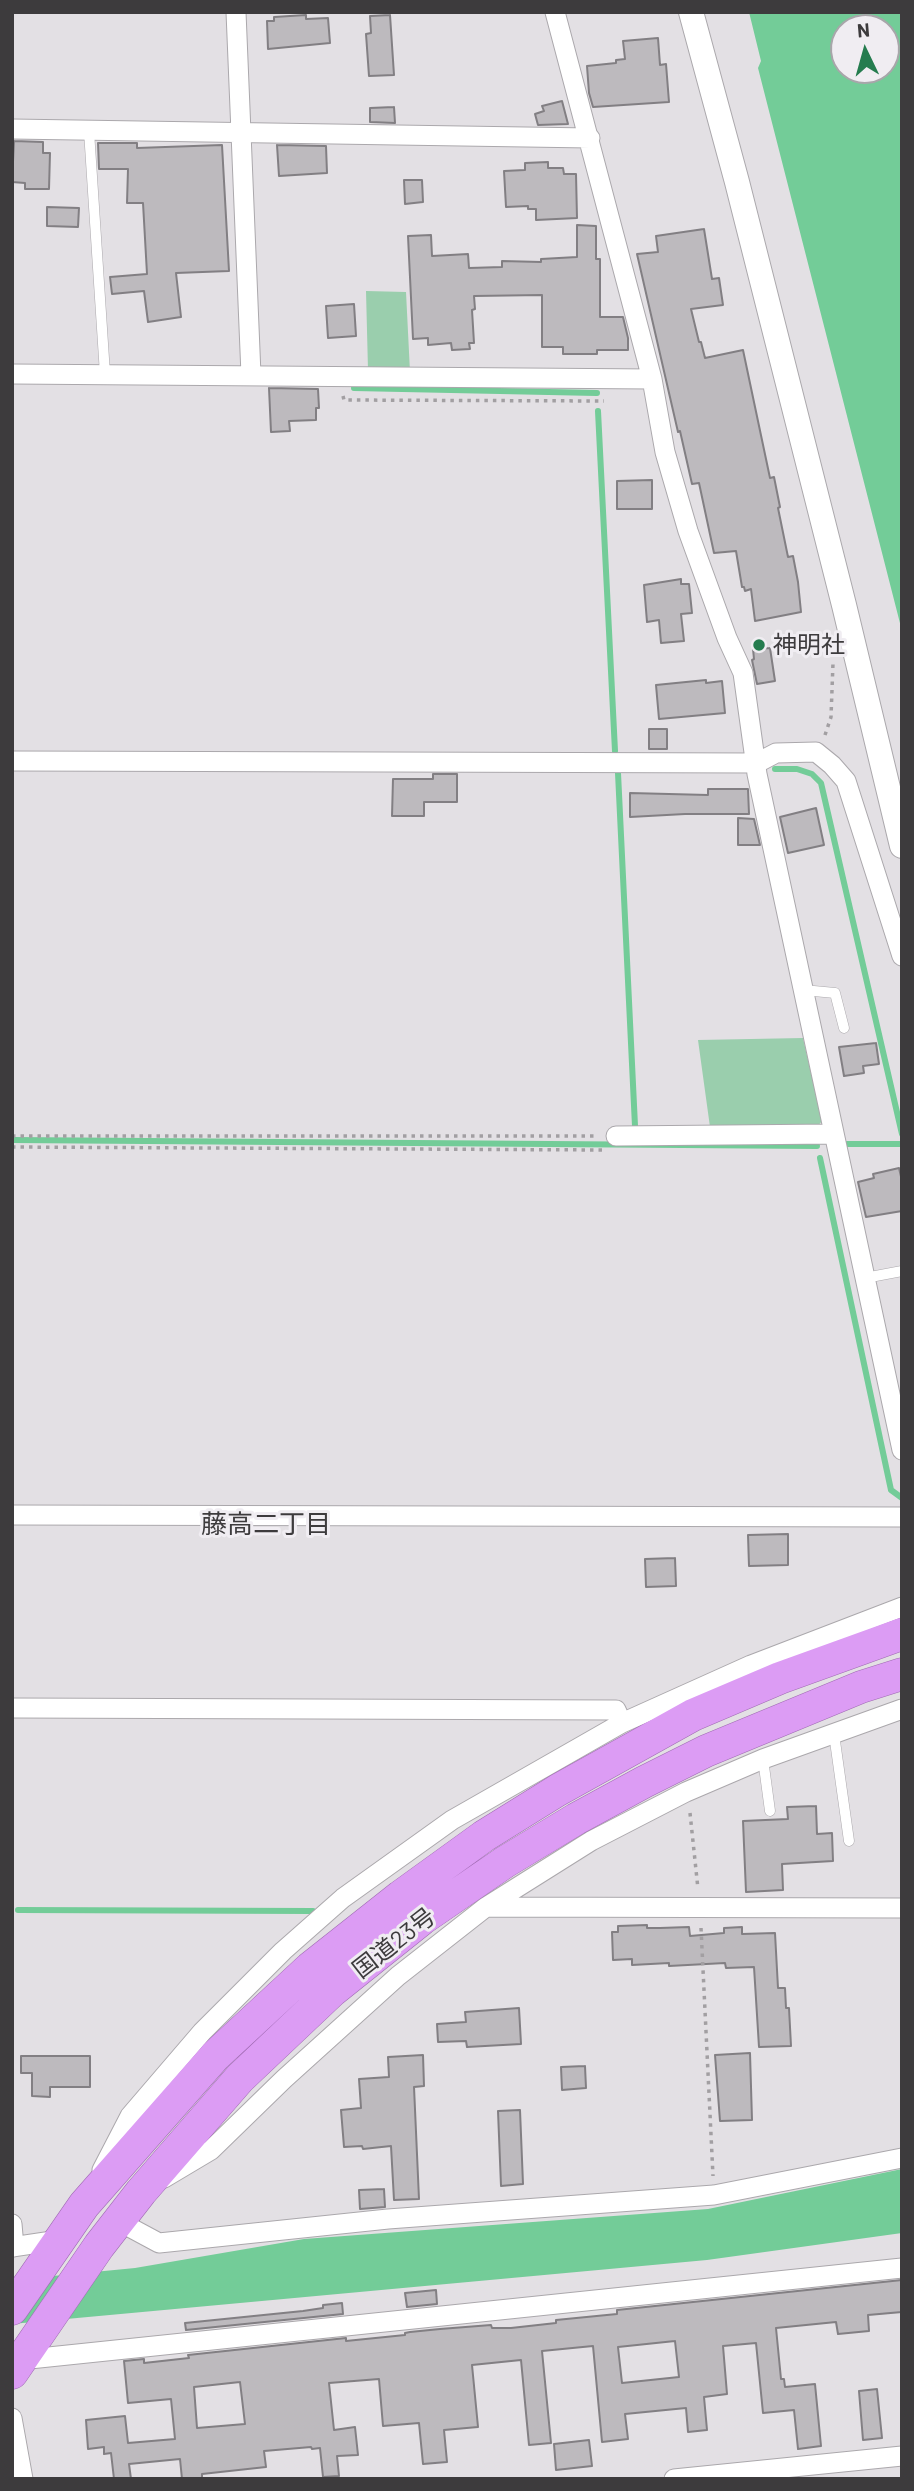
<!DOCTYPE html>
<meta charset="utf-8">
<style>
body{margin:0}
#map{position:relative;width:914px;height:2491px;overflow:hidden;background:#e3e0e4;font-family:Barlow,sans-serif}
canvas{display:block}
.frame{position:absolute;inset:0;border:14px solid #3d3b3d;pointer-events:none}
.north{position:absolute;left:830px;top:14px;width:70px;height:70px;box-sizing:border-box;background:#f0edf2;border:2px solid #a8a6aa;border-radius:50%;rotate:355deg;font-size:19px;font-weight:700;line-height:28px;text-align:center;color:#3d3b3d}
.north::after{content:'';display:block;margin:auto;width:24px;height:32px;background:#257c4f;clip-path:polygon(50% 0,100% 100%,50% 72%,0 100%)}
</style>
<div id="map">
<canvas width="914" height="2491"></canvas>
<div class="frame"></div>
<div class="north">N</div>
</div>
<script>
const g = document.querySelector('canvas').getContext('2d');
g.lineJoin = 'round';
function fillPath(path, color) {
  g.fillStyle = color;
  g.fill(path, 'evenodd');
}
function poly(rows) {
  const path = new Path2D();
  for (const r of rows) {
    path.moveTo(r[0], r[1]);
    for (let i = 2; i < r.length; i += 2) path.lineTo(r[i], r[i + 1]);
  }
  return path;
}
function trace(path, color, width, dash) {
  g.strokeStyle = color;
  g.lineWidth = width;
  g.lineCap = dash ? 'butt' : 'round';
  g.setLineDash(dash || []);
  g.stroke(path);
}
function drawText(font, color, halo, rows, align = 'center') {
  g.font = font + ' Barlow,"Noto Sans JP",sans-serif';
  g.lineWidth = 6;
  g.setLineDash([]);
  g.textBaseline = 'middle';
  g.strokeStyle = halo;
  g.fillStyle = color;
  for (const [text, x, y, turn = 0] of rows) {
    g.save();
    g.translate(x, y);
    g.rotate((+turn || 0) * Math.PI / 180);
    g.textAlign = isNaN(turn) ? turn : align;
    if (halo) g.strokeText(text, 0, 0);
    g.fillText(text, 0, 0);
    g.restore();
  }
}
const green = poly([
 [366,291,406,292,410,372,368,370],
 [803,1038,822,1121,817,1127,710,1127,698,1040]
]);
const water = poly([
 [749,12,902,12,902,631,758,68,761,61],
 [844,28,886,28,886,70,844,70],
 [902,2169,902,2233,707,2260,12,2324,12,2280,135,2268,304,2239,708,2209]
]);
const stream = poly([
 [354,388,597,393],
 [598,411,615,751],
 [775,769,797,769,812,774,821,783,902,1134],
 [618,773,635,1126],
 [12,1140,817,1146],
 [847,1144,902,1144],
 [820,1158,891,1490,902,1498],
 [18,1910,313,1911]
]);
const building = poly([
 [306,15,306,19,328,18,330,43,268,49,267,21,274,21,274,17,306,15],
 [390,15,394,75,369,76,366,34,371,33,370,16,390,15],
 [658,38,660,65,666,64,669,102,593,107,589,93,587,66,616,63,616,60,625,59,623,41,658,38],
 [562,101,568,124,538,125,535,114,544,111,542,106,562,101],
 [394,107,395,123,370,122,370,108,394,107],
 [14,141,43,142,43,153,50,153,49,189,25,189,25,183,12,182,14,141],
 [98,143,137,143,137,148,222,145,229,271,176,273,181,317,148,322,144,291,112,294,110,277,147,274,143,203,127,203,128,169,99,169,98,143],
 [277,145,326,146,327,173,279,176,277,145],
 [548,162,548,168,563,168,564,174,576,174,577,218,536,220,536,209,528,209,528,206,506,207,504,171,525,170,525,163,548,162],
 [404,180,422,180,423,202,405,204,404,180],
 [47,207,79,208,78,227,47,226,47,207],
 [577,225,596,226,596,259,600,259,600,317,623,317,628,338,628,350,597,350,597,354,563,354,563,347,542,347,542,295,474,296,475,309,472,310,474,343,469,343,470,349,452,350,451,343,428,345,428,338,413,339,408,236,431,235,432,256,468,254,469,268,502,267,502,261,541,262,541,259,577,257,577,225],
 [704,229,712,279,719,278,723,305,691,309,699,342,701,342,705,358,743,350,770,478,774,477,780,507,778,508,788,557,793,556,798,582,801,612,755,621,751,589,745,591,744,587,742,587,736,551,714,553,699,483,692,484,680,431,678,432,637,254,658,252,656,236,704,229],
 [354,304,356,336,328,338,326,306,354,304],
 [269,388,318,389,319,408,316,408,316,420,289,421,290,431,271,432,269,388],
 [652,480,652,509,617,509,617,481,652,480],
 [681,579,681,584,689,584,692,613,681,614,684,641,661,643,659,620,647,622,644,585,681,579],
 [770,648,775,681,757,684,752,660,754,659,753,649,770,648],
 [706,680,706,683,722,681,725,713,659,719,656,685,706,680],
 [649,729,667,729,667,749,649,749,649,729],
 [433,774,457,774,457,802,424,802,424,816,392,816,393,779,433,779,433,774],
 [708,789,748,789,749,814,685,814,630,817,630,793,708,795,708,789],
 [816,808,824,845,788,853,780,817,816,808],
 [738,818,754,819,760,845,738,845,738,818],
 [876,1043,879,1064,863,1066,864,1073,844,1076,839,1047,876,1043],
 [899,1168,902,1181,902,1211,866,1217,858,1182,874,1178,873,1174,899,1168],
 [788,1534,788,1565,749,1566,748,1535,788,1534],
 [675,1558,676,1586,646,1587,645,1559,675,1558],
 [816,1806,817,1834,832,1833,833,1861,782,1864,783,1890,746,1892,743,1821,788,1819,787,1807,816,1806],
 [647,1925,647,1928,660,1928,689,1927,690,1936,724,1933,724,1928,742,1927,742,1934,775,1933,778,1988,785,1988,786,2008,789,2008,791,2046,759,2047,754,1967,726,1968,725,1963,669,1966,669,1963,632,1965,632,1959,613,1960,612,1932,618,1932,618,1926,647,1925],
 [519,2008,521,2044,467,2047,466,2041,438,2042,437,2024,466,2022,465,2012,519,2008],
 [750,2053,752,2120,720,2121,715,2055,750,2053],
 [423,2055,424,2086,414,2087,419,2199,394,2200,391,2146,363,2149,362,2146,344,2147,341,2110,361,2108,359,2079,389,2077,388,2057,423,2055],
 [21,2056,90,2056,90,2087,50,2087,50,2097,32,2096,32,2073,21,2073,21,2056],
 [585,2066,586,2088,562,2090,561,2067,585,2066],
 [520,2110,523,2184,501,2186,498,2111,520,2110],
 [384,2189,385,2207,360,2209,359,2190,384,2189],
 [902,2280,902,2312,868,2315,869,2331,838,2334,836,2322,776,2328,781,2379,784,2379,785,2387,815,2384,821,2446,798,2449,794,2410,763,2413,756,2343,723,2346,727,2394,704,2397,707,2430,688,2432,686,2408,625,2414,628,2439,602,2442,593,2346,542,2351,551,2443,529,2445,521,2360,472,2365,478,2427,444,2430,447,2462,423,2464,419,2423,383,2426,379,2379,329,2383,334,2430,355,2427,358,2455,337,2456,339,2476,323,2477,320,2448,312,2449,311,2447,264,2451,266,2467,202,2474,202,2479,182,2479,180,2459,129,2464,131,2479,114,2479,111,2453,104,2454,104,2447,88,2449,86,2420,125,2416,128,2443,175,2439,171,2399,128,2403,124,2361,144,2359,144,2363,189,2358,188,2355,346,2338,346,2341,405,2335,405,2333,410,2332,440,2329,491,2325,492,2328,511,2328,556,2323,556,2320,617,2314,617,2310,902,2280],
 [675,2341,679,2377,622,2383,618,2347,675,2341],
 [240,2382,245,2424,197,2428,194,2387,240,2382],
 [436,2290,437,2304,407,2307,405,2293,436,2290],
 [342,2303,343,2314,186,2330,185,2323,303,2311,323,2308,323,2305,342,2303],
 [877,2389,882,2438,863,2440,859,2391,877,2389],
 [589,2440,592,2466,556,2470,554,2444,589,2440]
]);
const path = poly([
 [343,396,344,400,604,401],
 [825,735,831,717,833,663],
 [12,1136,596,1136],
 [12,1147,602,1150],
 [690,1813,698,1889],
 [701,1928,713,2176]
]);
const service = poly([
 [89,131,105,374],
 [803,990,835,993,844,1028],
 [865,1278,902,1271],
 [834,1734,849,1841],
 [763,1759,770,1811]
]);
const minor = poly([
 [236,12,251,375],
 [555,12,652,379,665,452,688,531,727,638,743,673,757,774,902,1450],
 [12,129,590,138],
 [12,374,652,379],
 [12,761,757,763,776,753,816,752,832,765,846,781,902,956],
 [616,1136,834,1134],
 [12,1515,902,1517],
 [12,1708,616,1710,622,1723],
 [486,1907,902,1908],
 [102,2170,130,2116,202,2032,283,1951,343,1898,452,1820,622,1723,751,1665,902,1607],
 [164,2178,211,2150,284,2079,398,1976,486,1907,591,1841,686,1792,763,1759,902,1709],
 [118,2221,159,2243,388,2219,714,2195,902,2158],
 [12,2224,14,2247],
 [12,2247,59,2240],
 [20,2360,902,2268],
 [12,2418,23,2479],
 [674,2479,902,2456]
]);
const tertiary = poly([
 [691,12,737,182,844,605,902,846]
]);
const trunk = poly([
 [12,2309,84,2205,215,2056,310,1968,401,1896,484,1836,558,1790,693,1715,780,1678,902,1634],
 [12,2373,99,2246,141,2192,240,2078,332,1991,422,1919,505,1862,576,1819,644,1782,706,1751,861,1687,902,1674]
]);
const markers = [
 [759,645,7,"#257c4f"]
];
const poiNames = [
 ["神明社",773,645]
];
const streetNames = [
 ["国道23号",394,1943,-38]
];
const neighbourhoodNames = [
 ["藤高二丁目",266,1524]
];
fillPath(green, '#9acead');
fillPath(water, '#73cc98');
trace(stream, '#73cc98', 6);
fillPath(building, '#bdbabe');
trace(building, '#827f83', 2);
trace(service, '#aba8ac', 11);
trace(minor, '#aba8ac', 21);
trace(tertiary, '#aba8ac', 26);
trace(trunk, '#9f6ab2', 33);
trace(path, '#a29fa2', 3.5, [3.5, 5]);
trace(service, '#fff', 10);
trace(minor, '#fff', 19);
trace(tertiary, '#fff', 24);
trace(trunk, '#dc9cf4', 32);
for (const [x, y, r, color] of markers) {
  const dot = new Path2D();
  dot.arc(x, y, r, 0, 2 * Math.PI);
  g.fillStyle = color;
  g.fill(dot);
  trace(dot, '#f0edf2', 2.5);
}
drawText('24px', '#3d3b3d', '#f0edf2', poiNames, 'left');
drawText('24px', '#3d3b3d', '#f0edf2', streetNames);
drawText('26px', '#3d3b3d', '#f0edf2', neighbourhoodNames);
</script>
